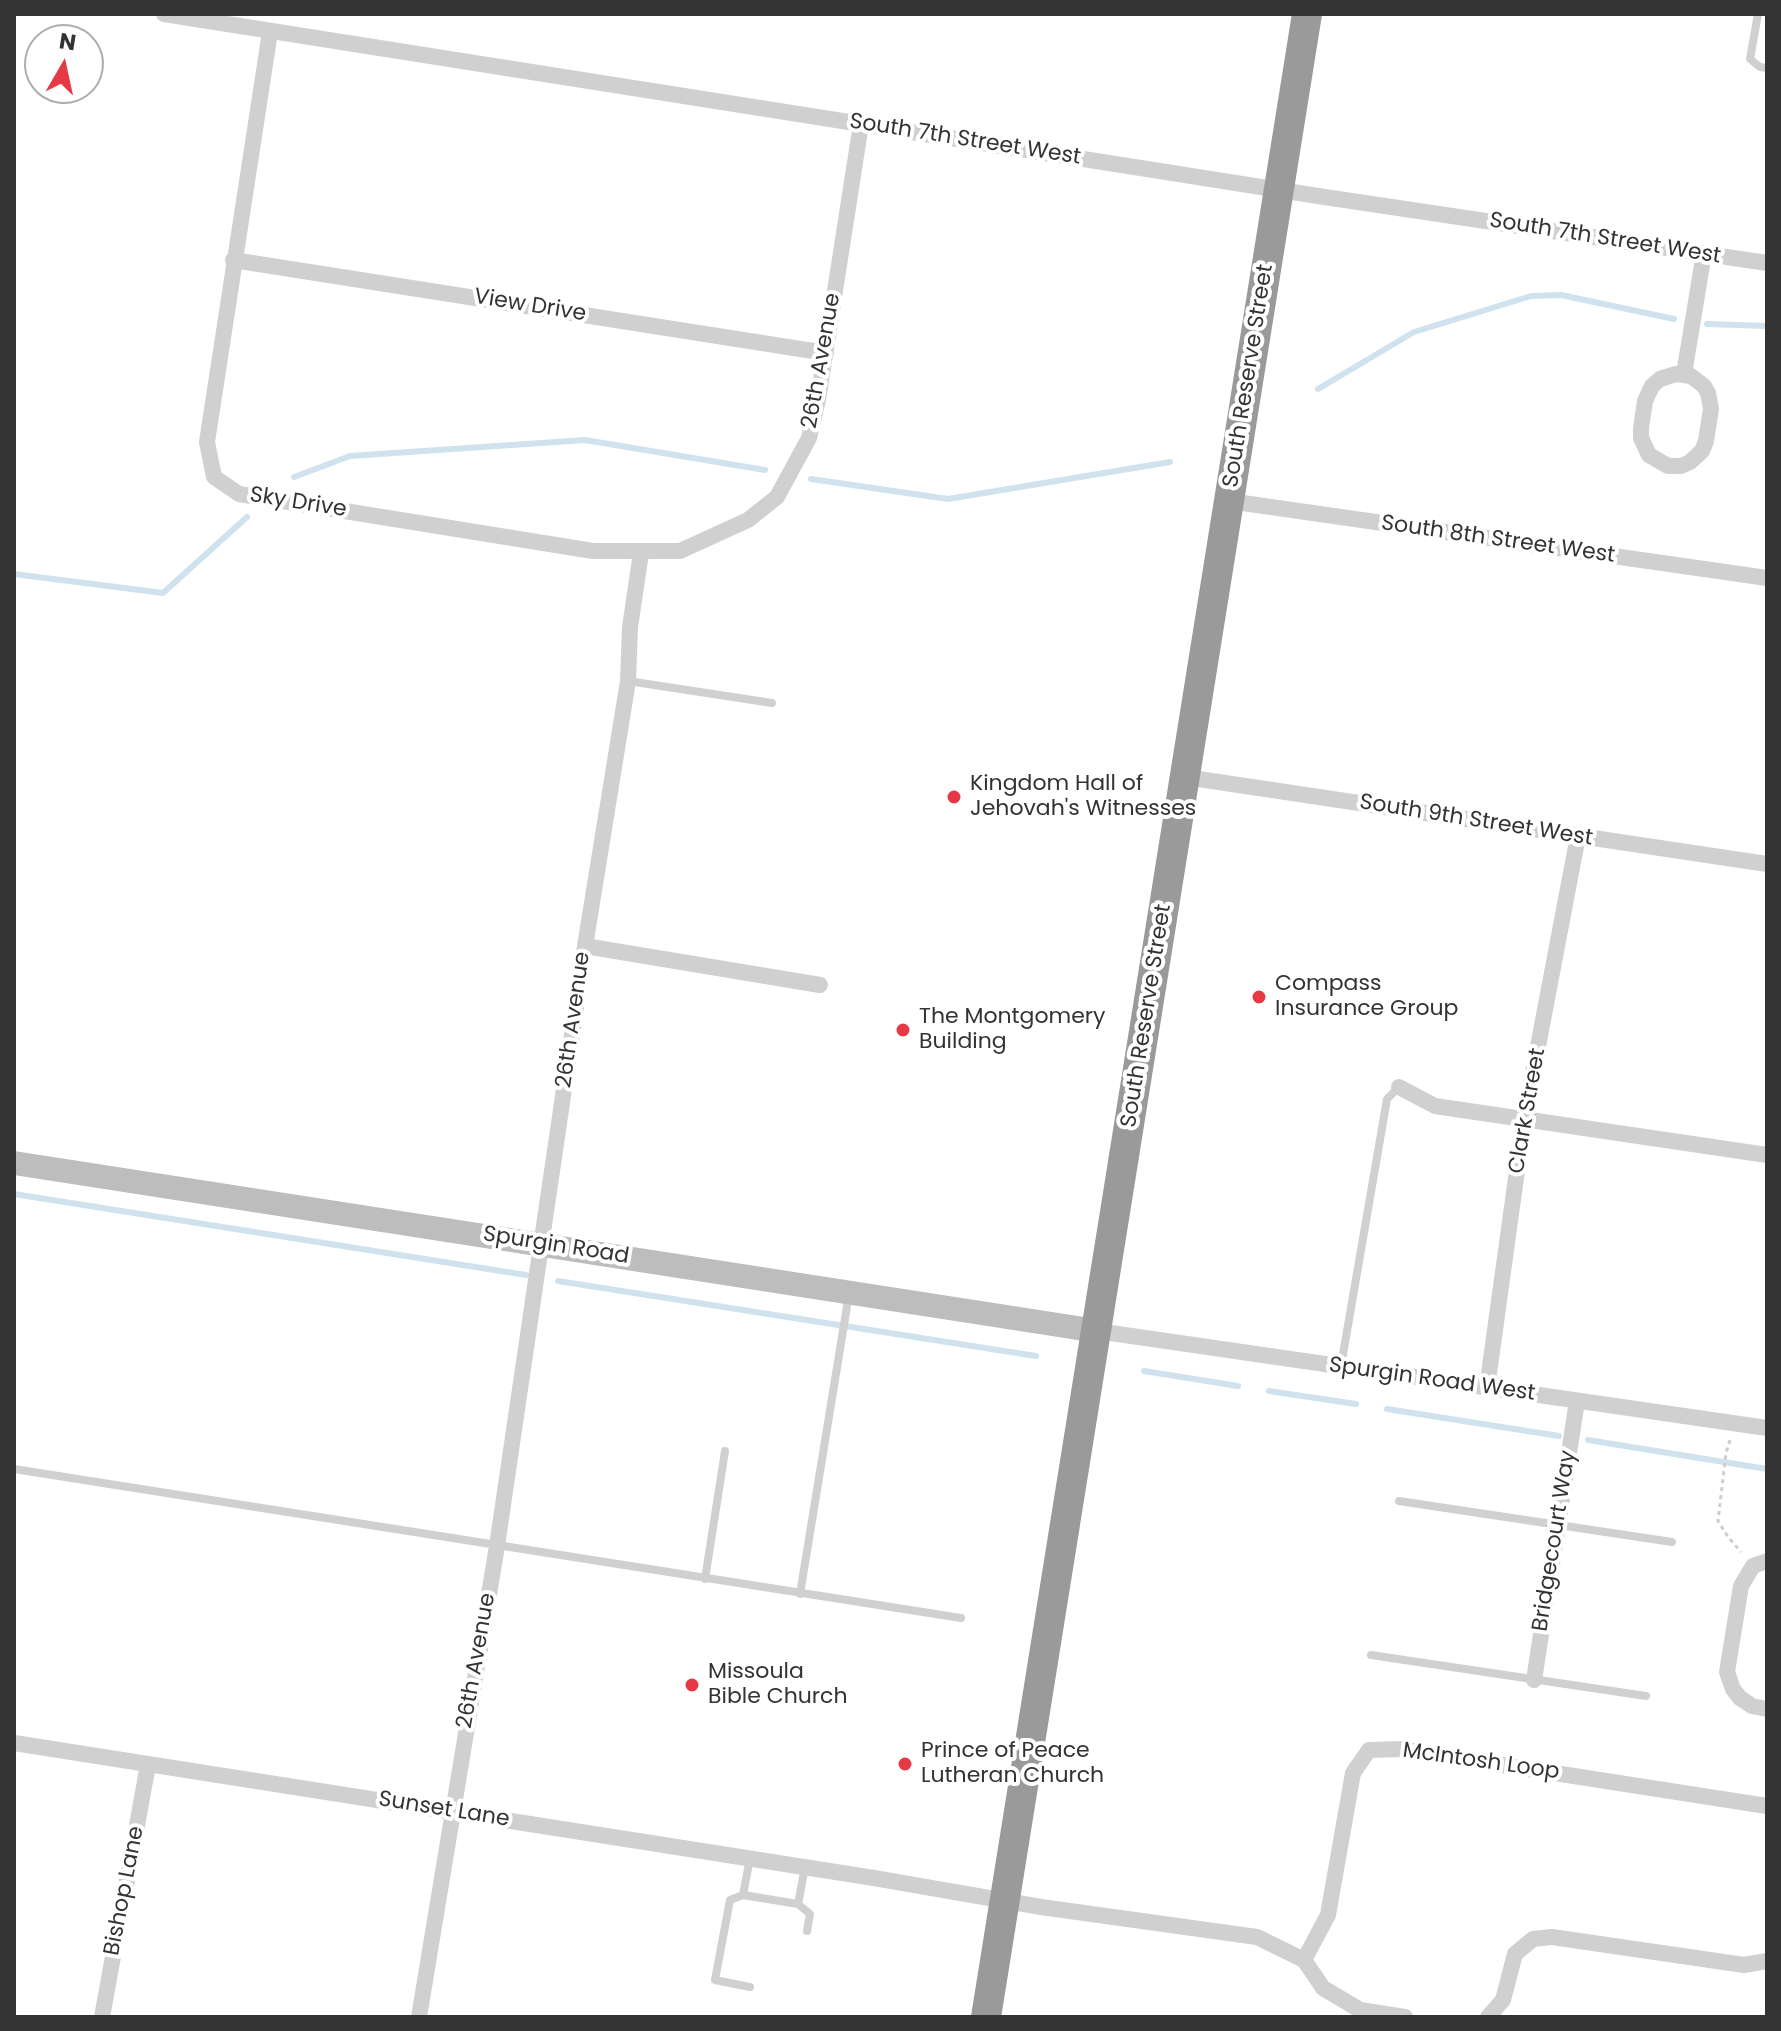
<!DOCTYPE html>
<style>
body{margin:0}
#map{position:relative;width:1781px;height:2031px;overflow:hidden;background:#fff;font-family:Poppins,sans-serif}
canvas{display:block}
.frame{position:absolute;inset:0;border:16px solid #333;pointer-events:none}
.north{position:absolute;left:24px;top:24px;width:80px;height:80px;box-sizing:border-box;background:#fff;border:2px solid #adadad;border-radius:50%;rotate:9deg;font-size:22px;font-weight:700;line-height:32px;text-align:center;color:#333}
.north::after{content:'';display:block;margin:auto;width:28px;height:36px;background:#e63946;clip-path:polygon(50% 0,100% 100%,50% 72%,0 100%)}
</style>
<div id="map">
<canvas width="1781" height="2031"></canvas>
<div class="frame"></div>
<div class="north">N</div>
</div>
<script>
const g = document.querySelector('canvas').getContext('2d');
g.lineJoin = 'round';
function poly(rows) {
  const path = new Path2D();
  for (const r of rows) {
    path.moveTo(r[0], r[1]);
    for (let i = 2; i < r.length; i += 2) path.lineTo(r[i], r[i + 1]);
  }
  return path;
}
function trace(path, color, width, dash) {
  g.strokeStyle = color;
  g.lineWidth = width;
  g.lineCap = dash ? 'butt' : 'round';
  g.setLineDash(dash || []);
  g.stroke(path);
}
function drawText(font, color, halo, rows, align = 'center') {
  g.font = font + ' Poppins,sans-serif';
  g.lineWidth = 8;
  g.setLineDash([]);
  g.textBaseline = 'middle';
  g.strokeStyle = halo;
  g.fillStyle = color;
  for (const [text, x, y, turn = 0] of rows) {
    g.save();
    g.translate(x, y);
    g.rotate((+turn || 0) * Math.PI / 180);
    g.textAlign = isNaN(turn) ? turn : align;
    if (halo) g.strokeText(text, 0, 0);
    g.fillText(text, 0, 0);
    g.restore();
  }
}
const stream = poly([
 [1707,324,1767,326],
 [1318,389,1414,332,1531,296,1561,295,1674,319],
 [294,477,350,456,585,440,765,470],
 [811,479,948,499,1170,462],
 [14,574,163,593,247,517],
 [14,1194,526,1275],
 [558,1281,1036,1356],
 [1144,1371,1238,1386],
 [1269,1391,1356,1404],
 [1387,1409,1559,1436],
 [1588,1440,1767,1469]
]);
const path = poly([
 [1730,1440,1726,1453,1718,1521,1728,1537,1741,1552]
]);
const lane = poly([
 [1758,14,1750,59,1760,67,1767,68],
 [628,681,772,703],
 [1341,1366,1387,1099,1399,1087],
 [14,1469,961,1618],
 [1399,1501,1672,1542],
 [705,1579,725,1451],
 [800,1594,849,1294],
 [1371,1655,1646,1696],
 [743,1895,798,1904,805,1867],
 [798,1904,810,1914,807,1931],
 [750,1987,715,1980,730,1900,743,1895,750,1858]
]);
const street = poly([
 [164,14,1318,196,1767,263],
 [270,32,207,442,214,477,239,494,593,551,680,551,748,520,777,497,809,438,818,400,861,124],
 [233,260,826,353],
 [1676,374,1691,376,1704,386,1708,393,1711,409,1706,441,1702,451,1690,462,1681,466,1668,466,1649,455,1641,438,1641,428,1645,401,1652,386,1660,379,1676,374],
 [1684,374,1704,253],
 [1229,501,1767,578],
 [1185,777,1767,864],
 [585,946,820,985],
 [1399,1087,1435,1106,1767,1155],
 [1097,1331,1767,1428],
 [1487,1388,1524,1120,1578,836],
 [1767,1561,1753,1566,1741,1586,1727,1672,1733,1689,1740,1698,1752,1706,1767,1709],
 [1534,1680,1577,1401],
 [14,1743,874,1878,1041,1907,1257,1937,1304,1960,1328,1915,1353,1773,1369,1750,1400,1749,1767,1806],
 [1304,1960,1323,1988,1360,2010,1405,2017],
 [102,2017,148,1765],
 [419,2017,497,1546,585,946,628,681,630,627,641,553],
 [1488,2017,1503,2000,1515,1954,1533,1939,1552,1937,1744,1965,1767,1961]
]);
const secondary = poly([
 [14,1163,1097,1331]
]);
const highway = poly([
 [986,2017,1307,14]
]);
const markers = [
 [954,797,8,"#e63946"],
 [1259,997,8,"#e63946"],
 [903,1030,8,"#e63946"],
 [692,1685,8,"#e63946"],
 [905,1764,8,"#e63946"]
];
const streetNames = [
 ["South 7th Street West",965,140,9],
 ["South 7th Street West",1605,239,9],
 ["View Drive",530,306,9],
 ["26th Avenue",822,361,-80],
 ["South Reserve Street",1249,376,-81],
 ["Sky Drive",298,503,9],
 ["South 8th Street West",1498,540,8],
 ["South 9th Street West",1476,821,9],
 ["South Reserve Street",1147,1016,-81],
 ["26th Avenue",574,1020,-82],
 ["Clark Street",1528,1111,-80],
 ["Spurgin Road",556,1246,9],
 ["Spurgin Road West",1432,1380,8],
 ["Bridgecourt Way",1555,1541,-81],
 ["26th Avenue",477,1661,-80],
 ["McIntosh Loop",1481,1762,8],
 ["Sunset Lane",444,1810,9],
 ["Bishop Lane",125,1891,-79]
];
const poiNames = [
 ["Kingdom Hall of",970,784],
 ["Jehovah's Witnesses",970,809],
 ["Compass",1275,984],
 ["Insurance Group",1275,1009],
 ["The Montgomery",919,1017],
 ["Building",919,1042],
 ["Missoula",708,1672],
 ["Bible Church",708,1697],
 ["Prince of Peace",921,1751],
 ["Lutheran Church",921,1776]
];
trace(stream, '#cfe2ee', 6);
trace(path, '#cdcdcd', 3, [4, 4]);
trace(lane, '#d0d0d0', 8);
trace(street, '#d0d0d0', 16);
trace(secondary, '#bdbdbd', 24);
trace(highway, '#9a9a9a', 30);
for (const [x, y, r, color] of markers) {
  const dot = new Path2D();
  dot.arc(x, y, r, 0, 2 * Math.PI);
  g.fillStyle = color;
  g.fill(dot);
  trace(dot, '#fff', 3);
}
drawText('22px', '#333', '#fff', streetNames);
drawText('22px', '#333', '#fff', poiNames, 'left');
</script>
